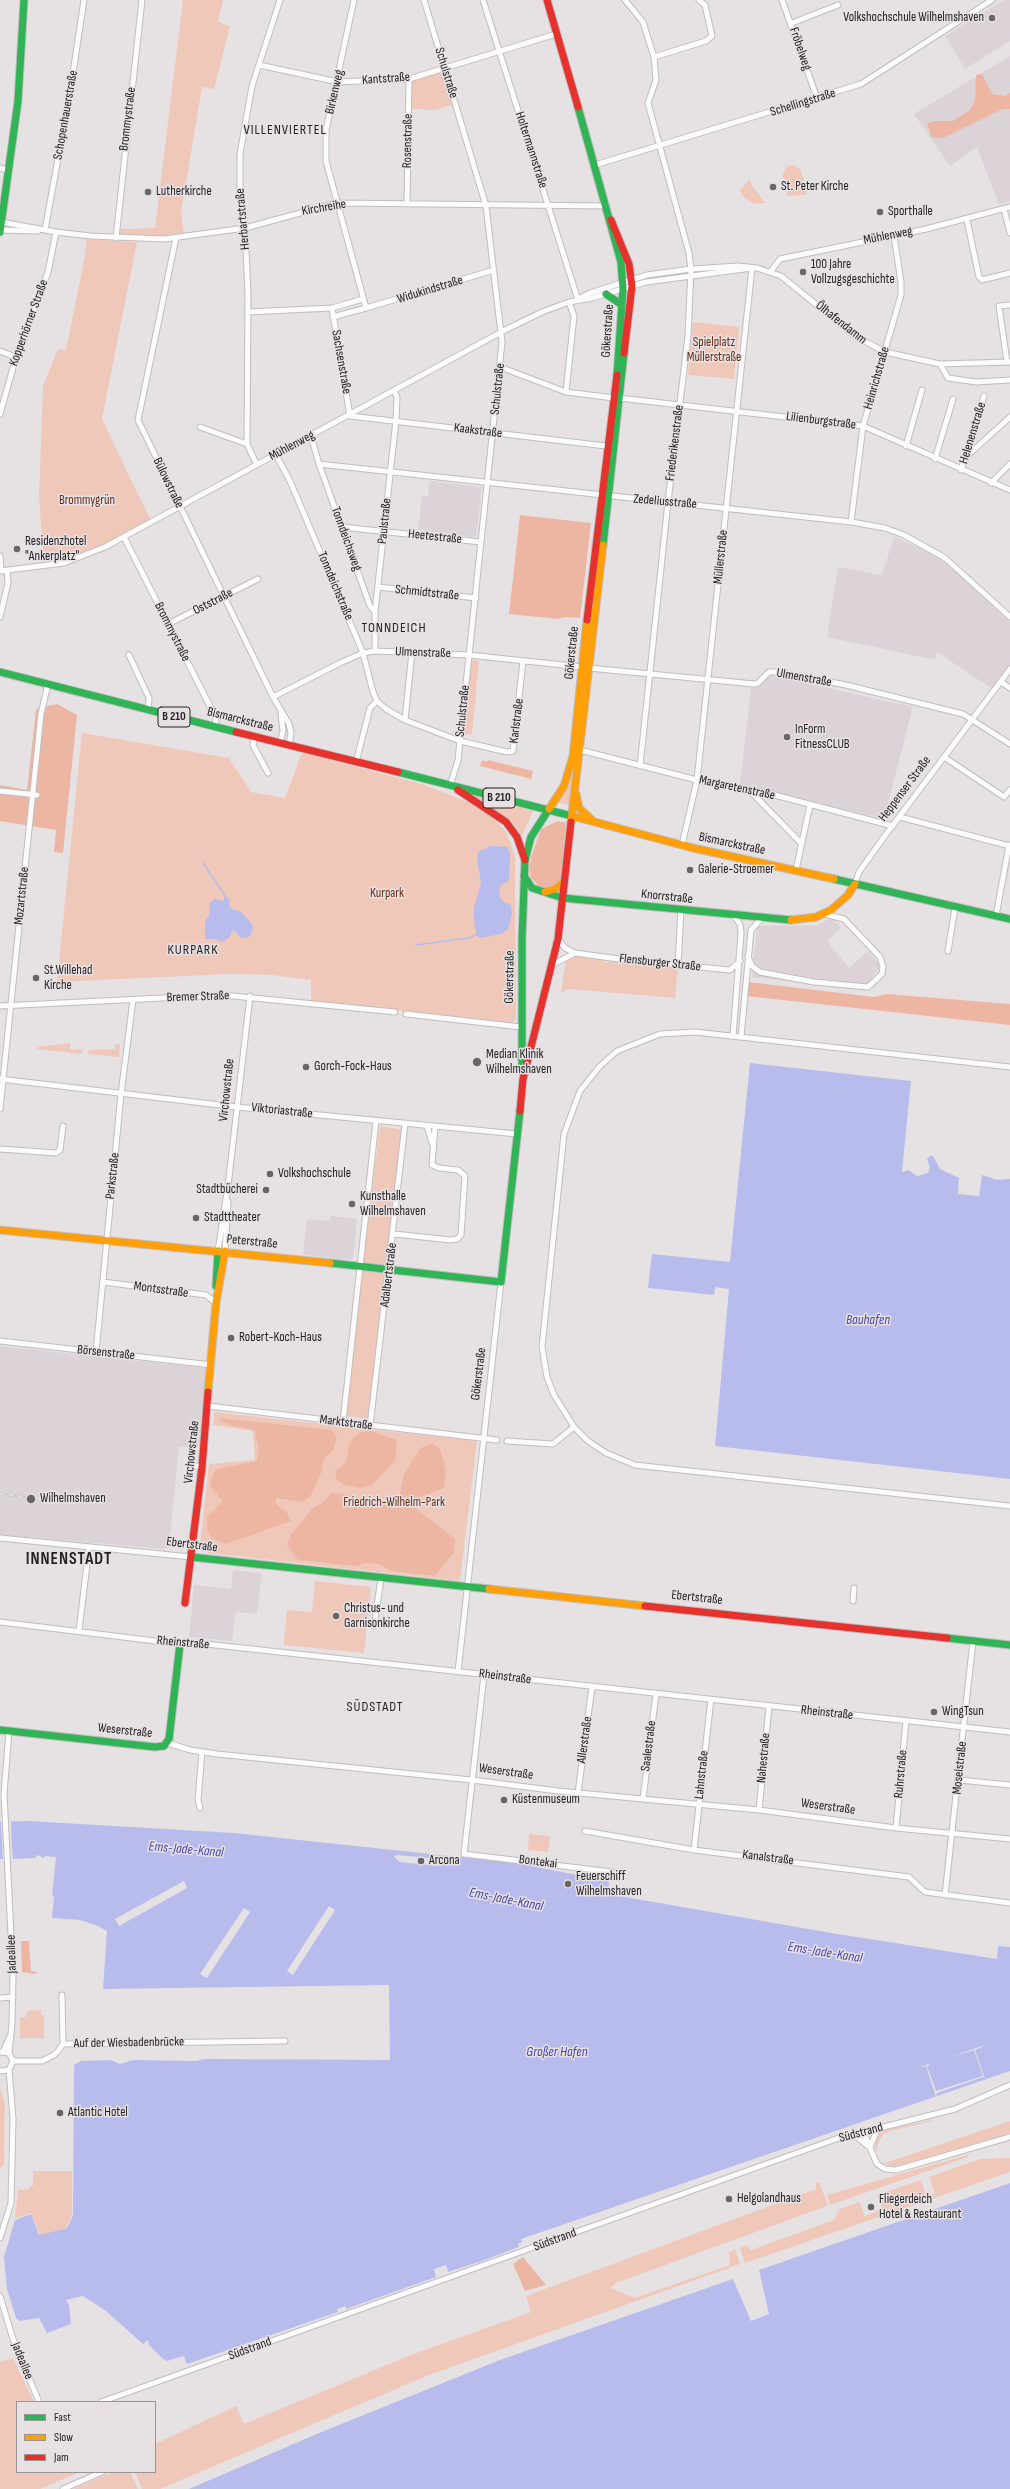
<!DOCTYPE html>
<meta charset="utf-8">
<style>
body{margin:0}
#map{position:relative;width:1010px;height:2489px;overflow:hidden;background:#e6e2e4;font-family:"Sofia Sans Condensed",sans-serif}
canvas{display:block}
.legend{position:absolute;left:16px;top:2401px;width:140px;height:72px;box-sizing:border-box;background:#e7e1e4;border:1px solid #999597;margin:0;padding:5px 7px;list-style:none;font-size:12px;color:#242223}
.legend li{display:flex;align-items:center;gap:8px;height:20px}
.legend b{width:20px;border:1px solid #999597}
</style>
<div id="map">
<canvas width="1010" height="2489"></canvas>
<ul class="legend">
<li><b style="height:5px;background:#30b455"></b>Fast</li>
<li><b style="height:5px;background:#ff9f0a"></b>Slow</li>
<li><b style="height:5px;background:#e5322d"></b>Jam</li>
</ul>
</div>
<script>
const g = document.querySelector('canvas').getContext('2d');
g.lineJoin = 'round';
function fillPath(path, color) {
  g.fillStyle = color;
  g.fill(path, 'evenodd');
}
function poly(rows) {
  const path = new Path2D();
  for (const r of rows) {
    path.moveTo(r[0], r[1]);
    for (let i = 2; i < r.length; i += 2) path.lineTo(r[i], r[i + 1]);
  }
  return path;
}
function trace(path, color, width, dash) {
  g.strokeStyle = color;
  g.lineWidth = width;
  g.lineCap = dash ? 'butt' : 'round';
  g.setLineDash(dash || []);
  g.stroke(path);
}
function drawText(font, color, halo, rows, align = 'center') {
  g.font = font + ' "Sofia Sans Condensed",sans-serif';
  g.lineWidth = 3;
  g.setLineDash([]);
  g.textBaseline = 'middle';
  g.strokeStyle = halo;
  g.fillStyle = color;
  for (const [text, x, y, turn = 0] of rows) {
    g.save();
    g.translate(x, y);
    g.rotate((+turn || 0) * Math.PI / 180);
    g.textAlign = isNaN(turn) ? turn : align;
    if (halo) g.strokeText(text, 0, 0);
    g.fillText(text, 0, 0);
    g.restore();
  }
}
const built = poly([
 [1004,0,1010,0,1010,41,965,69,945,36],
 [1010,56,1010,201,999,205,977,147,950,166,914,114],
 [430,481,482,487,476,537,418,530,422,496,428,496],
 [894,537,929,552,948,565,1010,622,1010,665,992,689,937,652,935,660,827,637,838,567,882,575],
 [770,675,913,707,884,819,740,785,751,688,757,687],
 [832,917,841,928,827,941,849,968,868,951,881,966,863,990,752,977,757,926,818,925],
 [331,1216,357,1219,353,1260,303,1255,307,1219,330,1221],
 [0,1346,206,1368,199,1443,197,1448,179,1447,169,1546,165,1549,0,1535],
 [233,1570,262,1573,257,1614,236,1612,232,1641,189,1637,194,1585,231,1589]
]);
const green = poly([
 [183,0,223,0,218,22,230,26,214,89,202,87,181,213,184,235,119,237,121,229,155,228],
 [443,72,453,104,436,110,412,109,412,80],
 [793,165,800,169,807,191,806,195,787,196,787,181,782,176,787,166],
 [750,179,751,184,765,203,754,204,742,196,740,190],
 [87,239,137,242,102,419,151,521,105,546,64,562,44,564,39,497,43,386,58,349,66,350,84,261],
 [693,322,739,327,734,379,688,375],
 [470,660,479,661,472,734,463,735],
 [82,733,229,758,251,792,285,798,302,752,425,785,470,803,493,818,506,832,515,856,516,1019,512,1023,311,1001,311,980,272,975,230,974,57,982],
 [574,766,570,805,556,802,571,779],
 [470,793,533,811,522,836,511,821],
 [567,954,604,959,604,962,607,963,608,959,678,968,675,998,568,989,561,993],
 [70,1043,71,1050,83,1049,81,1054,37,1049,38,1047],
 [120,1044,119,1057,88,1054,89,1050,115,1049,115,1045],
 [380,1126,404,1130,388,1268,363,1264],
 [362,1270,387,1274,369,1419,346,1416],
 [214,1412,477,1441,460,1581,208,1553,200,1543,209,1464,255,1460,253,1431,213,1425],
 [315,1581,371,1587,364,1653,284,1645,287,1610,312,1612],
 [529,1834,550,1836,548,1852,528,1850],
 [41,2010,41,2015,44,2015,44,2038,20,2038,20,2017,26,2017,27,2011],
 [0,2088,5,2104,4,2165,0,2168],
 [932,2120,933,2121,890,2131,883,2135,879,2141,876,2153,875,2142,877,2135,884,2130],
 [1010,2121,1010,2133,999,2137,901,2166,890,2166,885,2163],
 [967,2155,968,2157,830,2205,827,2195],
 [1010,2158,1010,2172,745,2263,740,2248,747,2245,751,2250,834,2220,840,2209,859,2202,865,2216,882,2209,877,2195,921,2180,926,2196,935,2193,929,2177,980,2159],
 [33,2171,72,2171,72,2215,66,2228,40,2235,31,2213,15,2218,18,2190,29,2189,30,2186,33,2186],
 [819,2182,828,2205,824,2207,616,2283,611,2288,635,2298,730,2265,729,2252,735,2249,740,2264,429,2375,160,2489,142,2489,135,2472,155,2472,155,2444,236,2406,244,2424,411,2355,531,2312,526,2296,816,2189,816,2183],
 [13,2358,34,2402,17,2402,17,2472,80,2472,40,2489,0,2489,0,2362],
 [113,2472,130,2472,138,2489,73,2489]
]);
const forest = poly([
 [982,74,992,94,1005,96,1010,93,1010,109,1003,109,943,138,932,138,927,124,934,121,953,121,970,110,975,99,976,75],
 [520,515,591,523,580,618,565,617,558,619,509,614],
 [57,704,77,715,63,853,54,852,56,830,0,821,0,785,27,790,36,709],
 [482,760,487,762,488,760,533,771,531,779,480,766],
 [558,821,566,823,561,877,555,886,541,888,531,878,529,869,531,857,541,829],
 [748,982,874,997,887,994,1010,1004,1010,1025,746,996],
 [220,1418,332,1430,337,1437,333,1450,323,1460,322,1471,310,1497,301,1502,277,1498,275,1503,288,1514,291,1521,226,1544,212,1538,207,1529,207,1517,223,1501,210,1486,213,1474,217,1469,257,1461,259,1450,255,1430,234,1426,221,1421],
 [371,1431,397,1440,395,1461,372,1485,360,1488,344,1485,337,1480,335,1471,346,1463,349,1444,355,1436,362,1432],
 [432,1443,440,1449,446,1471,444,1488,408,1502,400,1494,404,1473,421,1448],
 [331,1493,347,1494,373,1506,398,1504,414,1507,455,1539,454,1552,435,1576,390,1571,380,1564,364,1563,357,1566,298,1560,287,1545,291,1535,312,1509,325,1501],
 [21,1941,29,1941,31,1971,37,1972,36,1974,22,1972],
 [523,2257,546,2285,525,2291,513,2264]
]);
const water = poly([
 [491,846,507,847,510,852,509,880,500,886,499,895,503,902,511,905,512,915,508,929,501,934,481,938,476,935,474,920,474,908,481,883,477,858,478,852],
 [225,896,229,899,230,908,241,912,252,924,253,929,249,937,241,938,235,931,232,931,229,938,222,942,216,939,205,939,205,921,210,914,209,904,215,899,223,901],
 [750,1063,911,1081,902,1172,908,1170,917,1176,928,1173,930,1167,927,1159,930,1156,933,1156,940,1169,959,1178,958,1194,979,1196,982,1175,997,1180,1010,1179,1010,1479,715,1446,729,1289,715,1287,714,1295,648,1288,652,1254,730,1262],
 [29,1821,234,1833,515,1863,609,1881,608,1894,831,1933,997,1959,998,1946,1010,1947,1010,2071,521,2239,522,2242,518,2244,519,2247,479,2262,448,2272,446,2265,434,2269,436,2277,346,2309,345,2306,337,2309,338,2312,187,2364,184,2356,167,2361,163,2359,149,2345,148,2340,143,2344,106,2311,83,2296,66,2300,69,2305,71,2324,47,2333,39,2318,20,2321,16,2318,7,2289,4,2257,15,2220,31,2214,39,2235,67,2228,73,2215,74,2065,81,2061,110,2060,120,2064,133,2060,197,2061,203,2059,390,2060,389,1985,103,1989,107,1931,98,1926,80,1920,52,1918,54,1896,52,1895,56,1857,45,1856,44,1858,37,1855,35,1858,13,1859,12,1849,2,1849,3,1859,0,1859,0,1822],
 [397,1855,440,1859,445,1863,440,1866,400,1862,394,1857],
 [184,1881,187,1888,119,1926,115,1919],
 [329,1906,335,1910,293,1975,287,1971],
 [244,1908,250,1912,207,1978,200,1974],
 [1010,2183,1010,2489,189,2489,319,2433,500,2360,733,2279,751,2321,769,2314,759,2270]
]);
const pier = poly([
 [11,1819,12,1859,11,1851,4,1851,3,1859,1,1820],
 [988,2044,975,2050,985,2079,983,2077,937,2093,936,2097,926,2066,920,2067,932,2063,927,2066,936,2091,983,2076,974,2050,947,2058]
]);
const stream = poly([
 [203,863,225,896],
 [416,945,468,938,476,935]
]);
const street = poly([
 [354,0,326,130,326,161,366,308,494,270],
 [424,0,486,206,502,342,458,760,450,786],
 [483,0,578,300],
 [625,0,643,22,654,57,656,80,648,103,689,253,691,269,688,336,668,502,640,766],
 [782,0,817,98],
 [792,23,838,5],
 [654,57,706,41,712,36,705,5,699,0],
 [259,65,338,82,409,79,556,34],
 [595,165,861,84,992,0],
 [0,168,8,170],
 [407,204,409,79],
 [1004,209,1010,233],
 [967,220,979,277,982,280,1010,273],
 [1,222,56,232,91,236,164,239,245,228,337,203,607,206],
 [0,230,38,231],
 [45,230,70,93,84,0],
 [116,238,142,0],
 [176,238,138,420,273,697,289,724,291,733,289,745],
 [771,271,780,259,926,229,1010,207],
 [580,298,590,293,647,275,691,269,738,266,757,268,781,276,855,336,885,352,940,364,1010,362],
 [332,308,350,416,606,446],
 [248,312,332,308,363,299],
 [333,317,366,308],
 [0,351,16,357],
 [1007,362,999,306,1010,305],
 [940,364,948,378,976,382,1010,380],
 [500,367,566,392,614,398],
 [566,392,574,316,569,302],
 [619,398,863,426,1010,490],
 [0,414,16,357,48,272,56,232],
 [200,427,247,444],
 [311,436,319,464,851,522,885,528,904,535,945,558,1010,617],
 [906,446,922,390],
 [276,455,290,481,363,653,373,692,377,701,386,709,405,720,460,741,507,752,513,751,523,661],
 [966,457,1010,417],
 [935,459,953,399],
 [319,464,370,606,375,612],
 [257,465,247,444,248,294,245,228,240,195,240,154,252,86,280,0],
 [961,470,984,396],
 [991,483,1010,464],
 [851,522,863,426,901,295,901,282,894,236],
 [342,527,481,542],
 [124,537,216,718,215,727],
 [0,556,1,571],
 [0,571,64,563,105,547,505,330,542,312,569,302,592,298,646,282,752,268],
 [378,587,476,598],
 [0,617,8,583,7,571],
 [168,624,258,579],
 [375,651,375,612,396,420,397,397,394,391],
 [129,655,149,698,148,710],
 [589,668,754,684,758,683,769,672,776,672,846,685,963,714,1010,744],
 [1001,682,1010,688],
 [273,697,342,662,363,653,375,651,469,655,582,667],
 [405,720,412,652],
 [254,737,253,745,268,773],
 [280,743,283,731,281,714],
 [580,750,697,780,763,792,893,826],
 [944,757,1004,797,1010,790],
 [356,762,370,708,377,701],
 [748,789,801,843],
 [0,791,37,795],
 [900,817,1010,846],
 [682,845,697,780,752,268],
 [796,870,810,805],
 [855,884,859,872,884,837,1010,669],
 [996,916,1009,845],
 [558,939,565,948,575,953,619,959,730,970,740,961],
 [948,951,955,908],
 [748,957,752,966,760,972,814,982,868,987,882,974,883,967,880,957,844,919,824,914],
 [678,964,681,910],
 [552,965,575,953],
 [0,1006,223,995,395,1012],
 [406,1014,521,1027],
 [733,1036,741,933,740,924,734,916],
 [741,1037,751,930,761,919],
 [1010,1067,695,1032,660,1034,617,1051,600,1066,580,1091,564,1134,542,1347,547,1377,554,1395,574,1427,588,1441,606,1453,635,1465,1010,1506],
 [0,1079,237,1107,517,1134],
 [0,1109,41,714,48,684],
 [427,1126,432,1143],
 [0,1149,56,1153,60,1150,63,1126],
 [394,1234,451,1240,457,1239,461,1235,465,1176,458,1170,439,1168,432,1165,435,1127],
 [218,1251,228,1186,250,996],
 [225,1251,228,1201],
 [103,1282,206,1295,216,1303],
 [0,1341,212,1365],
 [96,1352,121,1094,133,1000],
 [208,1406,497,1440],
 [343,1422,376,1121],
 [370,1426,405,1124],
 [507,1441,553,1444,574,1427],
 [189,1465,202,1467],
 [0,1538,191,1557],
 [853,1601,854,1588],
 [0,1622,180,1644,197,1643,1010,1732],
 [374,1626,381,1578],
 [79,1631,89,1547],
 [458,1672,501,1282],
 [484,1675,464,1854,612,1872],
 [168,1743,190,1750,217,1754,472,1780,558,1791,759,1810,896,1828,1010,1839],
 [959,1780,1010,1785],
 [578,1793,592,1687],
 [643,1799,656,1694],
 [200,1808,198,1800,202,1752],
 [759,1810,769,1706],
 [896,1828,906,1721],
 [585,1831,694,1850,909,1877,925,1892,1010,1903],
 [694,1850,711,1699],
 [945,1895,973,1641],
 [0,1998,13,1997],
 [63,2044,285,2041],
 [0,2052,9,2053,13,2061,9,2070,0,2071],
 [3,2052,10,2036],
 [9,2053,12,2024,13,1975,4,1794,9,1731],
 [13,2061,42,2061,54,2055,58,2051,63,2044,62,1995],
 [863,2131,877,2164,885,2169,896,2170,1010,2137],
 [853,2134,868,2146],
 [870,2147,878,2128],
 [0,2238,11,2203,13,2119,9,2070],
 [0,2296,13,2339,39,2402],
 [101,2402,836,2139,955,2109,1010,2085],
 [63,2489,102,2472]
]);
const fast = poly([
 [578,107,621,262,623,289,617,375],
 [0,232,18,101,24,0],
 [606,294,622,305],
 [603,545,624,353],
 [0,672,236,732],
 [398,772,572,816],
 [524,876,532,888,563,898,791,920],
 [834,879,1010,919],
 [522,1072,522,940,525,860,531,837,549,809],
 [330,1263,501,1282,520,1111],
 [216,1286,218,1251],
 [191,1557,489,1589],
 [947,1638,1010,1645],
 [0,1730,155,1747,164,1746,169,1739,180,1644]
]);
const slow = poly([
 [576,794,579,808,591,819],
 [549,809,564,786,573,756,587,620],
 [572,816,693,848,834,879],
 [571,822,603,545],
 [545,892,555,889,564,882],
 [791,920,816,917,831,910,848,895,855,884],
 [0,1230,330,1263],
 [208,1392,216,1303,225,1251],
 [489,1589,645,1606]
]);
const jam = poly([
 [547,0,578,107],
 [611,220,629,264,632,286,624,353],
 [587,620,617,375],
 [236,732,398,772],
 [458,790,506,822,517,837,525,860],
 [520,1111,523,1079,558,939,571,822],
 [185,1603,202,1467,208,1392],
 [645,1606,947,1638]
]);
const rail = poly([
 [0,1494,54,1500]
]);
const markers = [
 [992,18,4,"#686567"],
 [773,187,4,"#686567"],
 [148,192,4,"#686567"],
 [880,212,4,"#686567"],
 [803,272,4,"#686567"],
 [17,549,4,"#686567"],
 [787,737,4,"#686567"],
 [690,870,4,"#686567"],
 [36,978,4,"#686567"],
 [477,1062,5,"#686567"],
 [306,1067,4,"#686567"],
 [270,1174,4,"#686567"],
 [266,1190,4,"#686567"],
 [352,1204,4,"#686567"],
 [196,1218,4,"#686567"],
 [231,1338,4,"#686567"],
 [31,1499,5,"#686567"],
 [336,1616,4,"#686567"],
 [934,1712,4,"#686567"],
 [504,1800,4,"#686567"],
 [421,1861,4,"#686567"],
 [568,1884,4,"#686567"],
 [60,2113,4,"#686567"],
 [729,2199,4,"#686567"],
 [871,2207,4,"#686567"]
];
const shields = [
 [174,717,32],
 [499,798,32]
];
const shieldNames = [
 ["B 210",174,717],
 ["B 210",499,798]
];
const poiNames = [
 ["Volkshochschule Wilhelmshaven",984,18,"right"],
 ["St. Peter Kirche",781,187],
 ["Lutherkirche",156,192],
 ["Sporthalle",888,212],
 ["100 Jahre",811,265],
 ["Vollzugsgeschichte",811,280],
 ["Residenzhotel",25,542],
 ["\"Ankerplatz\"",25,557],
 ["InForm",795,730],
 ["FitnessCLUB",795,745],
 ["Galerie-Stroemer",698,870],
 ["St.Willehad",44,971],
 ["Kirche",44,986],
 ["Median Klinik",486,1055],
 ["Wilhelmshaven",486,1070],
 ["Gorch-Fock-Haus",314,1067],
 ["Volkshochschule",278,1174],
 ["Stadtbücherei",258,1190,"right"],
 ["Kunsthalle",360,1197],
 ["Wilhelmshaven",360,1212],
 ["Stadttheater",204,1218],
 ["Robert-Koch-Haus",239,1338],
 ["Wilhelmshaven",40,1499],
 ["Christus- und",344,1609],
 ["Garnisonkirche",344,1624],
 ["WingTsun",942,1712],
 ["Küstenmuseum",512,1800],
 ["Arcona",429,1861],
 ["Feuerschiff",576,1877],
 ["Wilhelmshaven",576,1892],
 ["Atlantic Hotel",68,2113],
 ["Helgolandhaus",737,2199],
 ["Fliegerdeich",879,2200],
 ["Hotel & Restaurant",879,2215]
];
const streetNames = [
 ["Fröbelweg",800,49,71],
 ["Schulstraße",446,73,73],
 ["Kantstraße",386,79,-4],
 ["Birkenweg",335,92,-77],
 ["Schellingstraße",803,103,-17],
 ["Schopenhauerstraße",66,115,-80],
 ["Brommystraße",128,119,-83],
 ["Rosenstraße",408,141,-89],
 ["Holtermannstraße",531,150,72],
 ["Kirchreihe",324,208,-10],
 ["Herbartstraße",243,219,-95],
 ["Mühlenweg",888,236,-11],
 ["Widukindstraße",430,290,-17],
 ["Kopperhörner Straße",29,323,-70],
 ["Ölhafendamm",841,323,38],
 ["Gökerstraße",608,331,-86],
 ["Sachsenstraße",341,362,80],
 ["Heinrichstraße",877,378,-74],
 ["Schulstraße",498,389,-84],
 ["Lilienburgstraße",821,421,7],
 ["Kaakstraße",478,431,7],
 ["Helenenstraße",973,433,-73],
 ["Friederikenstraße",675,443,-83],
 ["Mühlenweg",292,446,-28],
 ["Bülowstraße",168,483,64],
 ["Zedeliusstraße",665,502,5],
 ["Paulstraße",385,521,-84],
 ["Heetestraße",435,537,6],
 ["Tonndeichsweg",346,539,70],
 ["Müllerstraße",721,557,-84],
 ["Tonndeichstraße",335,586,67],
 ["Schmidtstraße",427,593,6],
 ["Oststraße",213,602,-27],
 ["Brommystraße",172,632,63],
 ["Ulmenstraße",423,653,2],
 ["Gökerstraße",572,653,-84],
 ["Ulmenstraße",804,678,10],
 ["Schulstraße",463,711,-84],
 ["Bismarckstraße",240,720,14],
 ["Karlstraße",517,721,-83],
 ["Margaretenstraße",737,788,12],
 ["Heppenser Straße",905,789,-53],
 ["Bismarckstraße",732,844,12],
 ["Mozartstraße",22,896,-84],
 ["Knorrstraße",667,897,6],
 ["Flensburger Straße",660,963,6],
 ["Gökerstraße",510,977,-89],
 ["Bremer Straße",198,997,-2],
 ["Virchowstraße",227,1090,-84],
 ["Viktoriastraße",282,1111,6],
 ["Parkstraße",113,1176,-84],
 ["Peterstraße",252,1242,6],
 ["Adalbertstraße",389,1275,-83],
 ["Montsstraße",161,1290,8],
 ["Börsenstraße",106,1353,6],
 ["Gökerstraße",479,1374,-83],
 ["Marktstraße",346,1423,7],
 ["Virchowstraße",192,1452,-84],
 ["Ebertstraße",192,1545,7],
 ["Ebertstraße",697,1598,6],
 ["Rheinstraße",183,1643,5],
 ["Rheinstraße",505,1677,7],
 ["Rheinstraße",827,1713,6],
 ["Weserstraße",125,1731,6],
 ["Allerstraße",585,1740,-82],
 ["Saalestraße",649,1746,-83],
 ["Nahestraße",764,1758,-85],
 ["Moselstraße",960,1768,-84],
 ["Weserstraße",506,1772,8],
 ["Ruhrstraße",901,1774,-85],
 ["Lahnstraße",702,1775,-84],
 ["Weserstraße",828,1807,8],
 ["Kanalstraße",768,1858,7],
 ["Bontekai",538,1862,7],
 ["Jadeallee",12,1954,-92],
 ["Auf der Wiesbadenbrücke",129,2043,-1],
 ["Südstrand",861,2133,-15],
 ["Südstrand",555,2240,-20],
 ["Südstrand",250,2349,-20],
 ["Jadeallee",22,2361,68]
];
const parkNames = [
 ["Spielplatz",714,343],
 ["Müllerstraße",714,358],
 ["Brommygrün",87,501],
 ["Kurpark",387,894],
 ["Friedrich-Wilhelm-Park",394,1503]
];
const neighbourhoodNames = [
 ["VILLENVIERTEL",285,130],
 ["TONNDEICH",394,628],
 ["KURPARK",193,950],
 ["SÜDSTADT",375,1707]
];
const waterNames = [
 ["Bauhafen",868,1320],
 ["Ems-Jade-Kanal",186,1850,5],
 ["Ems-Jade-Kanal",506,1900,11],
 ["Ems-Jade-Kanal",825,1953,9],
 ["Großer Hafen",557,2052]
];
const districtNames = [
 ["INNENSTADT",69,1560]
];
fillPath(built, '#dcd3d8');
fillPath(green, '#f0c8b9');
fillPath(forest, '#ecb6a3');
fillPath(water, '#b7bcec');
fillPath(pier, '#e6e2e4');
trace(stream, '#b7bcec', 1.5);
trace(street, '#c0bdbf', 7);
trace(fast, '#c0bdbf', 9);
trace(slow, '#c0bdbf', 9);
trace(jam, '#c0bdbf', 9);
trace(street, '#fbfbfb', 5);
trace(fast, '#30b455', 7);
trace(slow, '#ff9f0a', 7);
trace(jam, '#e5322d', 7);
trace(rail, '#cdcdcd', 3);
trace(rail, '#e7e1e4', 1.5, [4.5]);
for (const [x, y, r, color] of markers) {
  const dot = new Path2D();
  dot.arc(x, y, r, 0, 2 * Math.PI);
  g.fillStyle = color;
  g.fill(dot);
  trace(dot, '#e7e1e4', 1.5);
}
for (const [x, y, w] of shields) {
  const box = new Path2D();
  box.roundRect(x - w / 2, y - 10, w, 20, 3);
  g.fillStyle = '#e7e1e4';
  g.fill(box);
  trace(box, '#242223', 1);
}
drawText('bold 12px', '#242223', null, shieldNames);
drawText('13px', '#242223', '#e7e1e4', poiNames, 'left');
drawText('13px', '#242223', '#e7e1e4', streetNames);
drawText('13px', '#682d13', '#e7e1e4', parkNames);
g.letterSpacing = '1px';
drawText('14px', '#242223', '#e7e1e4', neighbourhoodNames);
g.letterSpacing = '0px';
drawText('italic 14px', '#4645a8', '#e7e1e4', waterNames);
g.letterSpacing = '1px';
drawText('bold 17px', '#242223', '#e7e1e4', districtNames);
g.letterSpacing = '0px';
</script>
